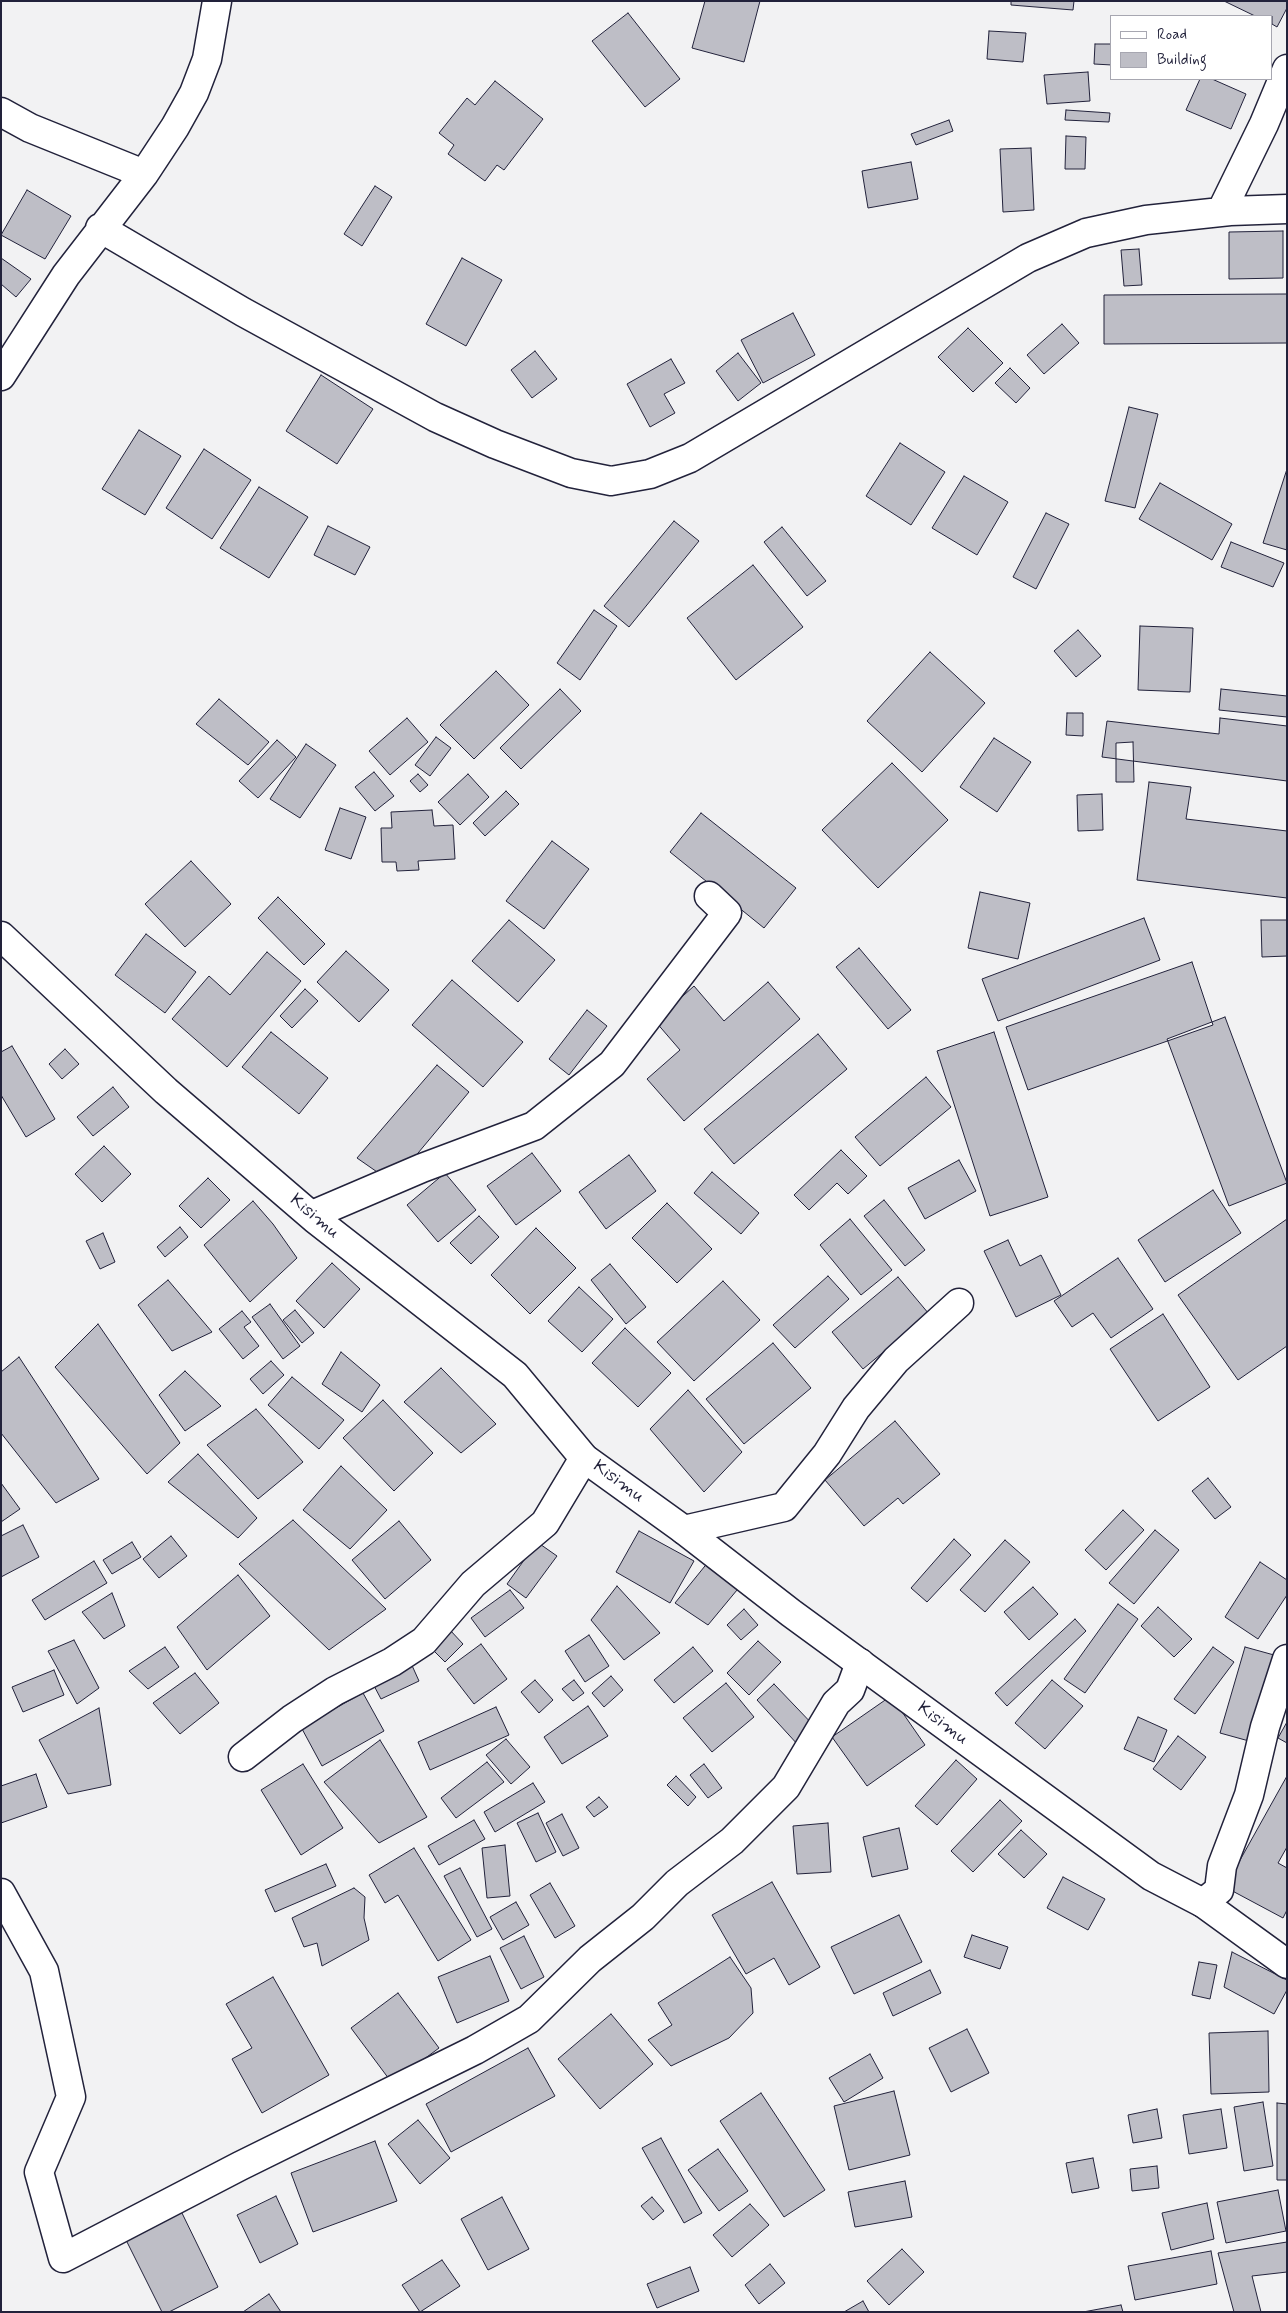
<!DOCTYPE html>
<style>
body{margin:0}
#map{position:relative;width:1288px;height:2313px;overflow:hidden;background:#f2f2f3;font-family:Mynerve,sans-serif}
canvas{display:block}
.frame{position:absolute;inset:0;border:2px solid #22223b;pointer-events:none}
.legend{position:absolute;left:1110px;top:15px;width:162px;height:65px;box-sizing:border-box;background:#fff;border:1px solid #a7a7b1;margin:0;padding:6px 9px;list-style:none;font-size:15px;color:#22223b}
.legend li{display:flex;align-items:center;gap:10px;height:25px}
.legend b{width:25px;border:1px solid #a7a7b1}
</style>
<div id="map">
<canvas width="1288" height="2313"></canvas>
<div class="frame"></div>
<ul class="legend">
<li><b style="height:6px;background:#fff"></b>Road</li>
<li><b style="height:14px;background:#bebec6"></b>Building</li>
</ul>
</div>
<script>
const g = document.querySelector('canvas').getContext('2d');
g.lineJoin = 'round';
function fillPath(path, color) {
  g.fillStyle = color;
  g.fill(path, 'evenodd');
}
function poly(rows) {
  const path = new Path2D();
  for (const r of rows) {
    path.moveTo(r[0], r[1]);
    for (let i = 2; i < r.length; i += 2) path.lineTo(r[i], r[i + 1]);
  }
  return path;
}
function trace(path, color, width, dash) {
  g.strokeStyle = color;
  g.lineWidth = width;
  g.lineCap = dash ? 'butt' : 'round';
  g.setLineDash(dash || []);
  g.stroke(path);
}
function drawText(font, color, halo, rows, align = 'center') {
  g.font = font + ' Mynerve,sans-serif';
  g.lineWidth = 5;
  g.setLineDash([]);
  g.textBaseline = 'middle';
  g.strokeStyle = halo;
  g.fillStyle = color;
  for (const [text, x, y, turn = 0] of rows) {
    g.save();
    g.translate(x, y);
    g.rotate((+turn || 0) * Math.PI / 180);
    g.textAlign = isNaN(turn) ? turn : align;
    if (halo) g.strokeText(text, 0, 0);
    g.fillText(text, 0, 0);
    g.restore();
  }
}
const building = poly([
 [705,1,760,1,744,62,692,48,705,1],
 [1011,1,1074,1,1073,10,1011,5,1011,1],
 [1224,1,1287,1,1287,8,1277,27,1272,24,1272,16,1255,16,1224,1],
 [628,13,680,79,645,107,592,41,628,13],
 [989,31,1026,33,1023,62,987,59,989,31],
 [1095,44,1112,44,1112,65,1094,64,1095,44],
 [1088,72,1090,101,1047,104,1044,75,1088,72],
 [1200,79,1212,79,1246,94,1231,129,1186,110,1200,79],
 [495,81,543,119,504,170,497,165,485,181,448,154,454,145,439,133,467,98,475,105,495,81],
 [1066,110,1110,113,1109,122,1065,120,1066,110],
 [949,120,953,131,916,145,911,134,949,120],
 [1066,136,1086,137,1085,169,1065,169,1066,136],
 [1031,148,1034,210,1003,212,1000,149,1031,148],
 [911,162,918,199,868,208,862,171,911,162],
 [375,186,392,197,362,246,344,234,375,186],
 [27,190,71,216,45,259,1,235,27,190],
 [1283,231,1283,278,1229,279,1229,232,1283,231],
 [1139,249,1142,285,1124,286,1121,250,1139,249],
 [1,258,31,279,16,297,1,284,1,258],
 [462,258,502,280,466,346,426,324,462,258],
 [1287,294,1287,343,1104,344,1104,295,1287,294],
 [793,313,815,355,763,383,741,340,793,313],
 [1062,324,1079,343,1044,374,1027,355,1062,324],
 [968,328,1003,363,973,392,938,357,968,328],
 [535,351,557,379,532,398,511,370,535,351],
 [738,353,761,383,738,401,716,371,738,353],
 [671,359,685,383,664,394,675,413,650,427,627,384,671,359],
 [1010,368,1030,388,1016,403,995,383,1010,368],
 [321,375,373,409,337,464,286,431,321,375],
 [1129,407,1158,414,1135,508,1105,501,1129,407],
 [139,430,181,456,145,515,102,489,139,430],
 [900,443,945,472,911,525,866,496,900,443],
 [204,449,251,480,212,539,166,508,204,449],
 [1287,469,1287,550,1263,543,1287,469],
 [964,476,1008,502,977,555,932,528,964,476],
 [1160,483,1232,524,1212,560,1139,519,1160,483],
 [259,487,308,517,269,578,220,548,259,487],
 [1046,513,1069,524,1036,589,1013,577,1046,513],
 [674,521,699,541,629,627,604,606,674,521],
 [328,526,370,547,355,575,314,555,328,526],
 [782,527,826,581,807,596,764,542,782,527],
 [1231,542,1284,563,1273,587,1221,567,1231,542],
 [753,565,803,627,736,680,687,618,753,565],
 [594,610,617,626,580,680,557,663,594,610],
 [1140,626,1193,628,1190,692,1138,690,1140,626],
 [1078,630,1101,656,1076,677,1054,651,1078,630],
 [930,652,985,703,922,772,867,721,930,652],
 [496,671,529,705,474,759,440,725,496,671],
 [560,689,581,711,521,769,500,748,560,689],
 [1221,689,1287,696,1287,717,1219,710,1221,689],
 [219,699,269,742,248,765,196,724,219,699],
 [1067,713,1083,713,1083,736,1066,735,1067,713],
 [407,718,428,742,390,775,369,751,407,718],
 [1220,718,1287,726,1287,781,1102,757,1107,721,1219,734,1220,718],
 [436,737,451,748,430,776,415,765,436,737],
 [994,738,1031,762,997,812,960,787,994,738],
 [277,740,296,757,258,798,239,781,277,740],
 [1133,742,1134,782,1116,782,1116,743,1133,742],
 [306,744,336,765,300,818,270,799,306,744],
 [892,763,948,820,878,888,822,830,892,763],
 [374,772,394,796,375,811,355,787,374,772],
 [418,774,428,785,420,792,410,781,418,774],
 [468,774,489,797,460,825,438,802,468,774],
 [1149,782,1191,787,1186,819,1287,831,1287,898,1137,880,1149,782],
 [506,791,519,804,485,836,473,823,506,791],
 [1102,794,1103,830,1078,831,1077,795,1102,794],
 [340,808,366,817,351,859,325,850,340,808],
 [432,810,434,826,453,825,455,859,418,861,419,870,397,871,396,862,382,862,381,828,392,828,391,812,432,810],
 [701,813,796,888,764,928,670,852,701,813],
 [552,841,589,869,544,929,506,901,552,841],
 [191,861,231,904,185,947,145,904,191,861],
 [980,892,1030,903,1018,959,968,948,980,892],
 [278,897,325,944,304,965,258,918,278,897],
 [1144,918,1160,960,998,1021,982,979,1144,918],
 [509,920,555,960,518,1002,472,961,509,920],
 [1261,920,1287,920,1287,956,1262,957,1261,920],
 [146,934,196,972,165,1013,115,975,146,934],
 [859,948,911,1010,888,1029,836,967,859,948],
 [346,951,389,990,359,1022,317,982,346,951],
 [267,952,301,981,227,1067,172,1019,209,976,230,995,267,952],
 [1192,962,1213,1025,1028,1090,1006,1027,1192,962],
 [452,980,523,1042,483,1087,412,1025,452,980],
 [768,982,800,1019,684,1121,647,1079,680,1050,655,1021,694,986,724,1021,768,982],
 [305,989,318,1001,292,1028,280,1016,305,989],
 [587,1010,607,1026,569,1075,549,1059,587,1010],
 [1225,1017,1287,1183,1229,1206,1167,1039,1225,1017],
 [271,1032,328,1078,299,1114,242,1067,271,1032],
 [994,1032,1048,1197,990,1216,937,1051,994,1032],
 [818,1034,847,1069,734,1164,704,1129,818,1034],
 [12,1046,55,1119,26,1137,1,1095,1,1052,12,1046],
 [65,1049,79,1064,62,1079,49,1064,65,1049],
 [437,1065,469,1092,393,1183,357,1158,437,1065],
 [926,1077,951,1107,880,1166,855,1137,926,1077],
 [113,1087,129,1107,93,1136,77,1117,113,1087],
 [104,1146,131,1174,102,1202,75,1174,104,1146],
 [841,1150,867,1176,848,1194,837,1183,809,1210,794,1195,841,1150],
 [532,1153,561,1191,516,1225,487,1186,532,1153],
 [629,1155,656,1191,606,1229,579,1192,629,1155],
 [959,1160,976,1191,925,1219,908,1188,959,1160],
 [712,1172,759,1213,741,1234,694,1193,712,1172],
 [445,1173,476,1210,438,1242,407,1205,445,1173],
 [208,1178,230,1200,201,1228,179,1206,208,1178],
 [1213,1190,1241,1233,1165,1282,1138,1240,1213,1190],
 [884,1200,925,1250,905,1266,864,1216,884,1200],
 [253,1201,273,1224,297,1258,250,1302,204,1245,253,1201],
 [667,1203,712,1249,677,1283,632,1238,667,1203],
 [479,1216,499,1237,471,1264,450,1243,479,1216],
 [850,1219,892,1270,861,1295,820,1245,850,1219],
 [1287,1219,1287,1346,1238,1380,1178,1295,1287,1219],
 [180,1227,188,1237,165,1257,157,1247,180,1227],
 [536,1228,576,1268,530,1314,491,1275,536,1228],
 [103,1233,115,1262,100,1269,86,1241,103,1233],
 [1008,1240,1020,1266,1041,1255,1061,1295,1016,1317,984,1251,1008,1240],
 [1118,1258,1153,1309,1111,1338,1093,1313,1072,1327,1054,1301,1118,1258],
 [332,1263,360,1289,324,1328,296,1301,332,1263],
 [610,1264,646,1307,626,1324,591,1280,610,1264],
 [828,1276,849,1299,795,1348,773,1325,828,1276],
 [898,1277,929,1314,863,1369,832,1332,898,1277],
 [168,1280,212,1332,172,1351,138,1305,168,1280],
 [723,1281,760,1320,694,1381,657,1342,723,1281],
 [579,1287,613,1319,582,1352,548,1321,579,1287],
 [270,1304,300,1346,283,1359,252,1317,270,1304],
 [295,1310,314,1333,302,1343,283,1320,295,1310],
 [242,1311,251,1322,244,1327,259,1346,243,1359,219,1329,242,1311],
 [1163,1314,1210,1387,1158,1421,1110,1349,1163,1314],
 [98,1324,180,1443,147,1474,55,1367,98,1324],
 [625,1328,671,1373,638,1407,592,1363,625,1328],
 [773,1343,811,1388,744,1444,706,1399,773,1343],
 [341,1352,380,1385,362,1412,322,1384,341,1352],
 [19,1357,99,1479,56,1503,1,1433,1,1372,19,1357],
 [271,1361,284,1375,263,1394,250,1379,271,1361],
 [441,1368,496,1424,461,1453,404,1402,441,1368],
 [185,1371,221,1406,185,1431,159,1395,185,1371],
 [292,1377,344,1420,319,1449,268,1405,292,1377],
 [688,1390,742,1452,704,1492,650,1429,688,1390],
 [383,1400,433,1453,394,1491,343,1438,383,1400],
 [256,1409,303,1462,258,1499,207,1445,256,1409],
 [895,1421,940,1474,903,1504,898,1498,864,1526,825,1480,895,1421],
 [198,1454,257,1518,238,1538,168,1482,198,1454],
 [341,1466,387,1510,350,1549,303,1510,341,1466],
 [1208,1478,1231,1507,1215,1519,1192,1491,1208,1478],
 [1,1483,20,1509,1,1522,1,1483],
 [1123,1510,1144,1530,1106,1570,1085,1550,1123,1510],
 [293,1520,386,1609,329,1650,239,1564,293,1520],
 [399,1521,431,1560,385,1599,352,1560,399,1521],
 [23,1525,39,1557,1,1577,1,1536,23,1525],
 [1155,1530,1179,1550,1134,1604,1109,1583,1155,1530],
 [639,1531,694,1561,670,1603,616,1572,639,1531],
 [171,1536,187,1556,159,1578,143,1559,171,1536],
 [954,1539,971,1555,927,1602,911,1588,954,1539],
 [1005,1540,1030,1562,985,1612,960,1590,1005,1540],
 [132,1542,141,1557,112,1574,103,1560,132,1542],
 [537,1542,557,1556,526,1598,507,1584,537,1542],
 [94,1561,107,1583,45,1620,32,1600,94,1561],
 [709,1561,742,1584,708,1625,675,1603,709,1561],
 [1260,1562,1287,1580,1287,1595,1258,1639,1225,1617,1260,1562],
 [238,1575,270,1616,207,1670,177,1627,238,1575],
 [617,1586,660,1633,624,1660,591,1620,617,1586],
 [1033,1587,1058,1614,1029,1640,1004,1612,1033,1587],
 [510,1590,524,1608,485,1637,471,1618,510,1590],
 [112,1593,125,1626,104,1639,82,1612,112,1593],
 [1118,1604,1138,1619,1085,1693,1064,1679,1118,1604],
 [1158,1607,1192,1639,1174,1657,1141,1626,1158,1607],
 [744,1609,758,1625,741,1640,727,1625,744,1609],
 [1075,1619,1086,1631,1007,1706,995,1693,1075,1619],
 [450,1630,463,1644,445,1662,432,1649,450,1630],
 [589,1635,609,1666,585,1682,565,1651,589,1635],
 [74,1640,99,1688,77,1704,48,1651,74,1640],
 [758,1641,781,1662,749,1695,727,1673,758,1641],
 [481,1644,507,1679,474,1704,447,1669,481,1644],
 [165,1647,179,1667,148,1689,129,1671,165,1647],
 [693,1647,713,1671,674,1703,654,1680,693,1647],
 [1213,1647,1234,1662,1195,1714,1174,1699,1213,1647],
 [1245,1647,1274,1655,1249,1741,1220,1733,1245,1647],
 [410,1661,419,1681,381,1699,371,1680,410,1661],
 [54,1670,64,1695,23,1712,12,1687,54,1670],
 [195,1673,219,1703,180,1734,153,1703,195,1673],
 [611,1676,623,1690,604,1707,592,1693,611,1676],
 [535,1680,553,1700,539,1713,521,1692,535,1680],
 [574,1680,584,1693,573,1701,562,1689,574,1680],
 [1052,1680,1083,1706,1045,1749,1015,1723,1052,1680],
 [726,1683,754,1717,712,1752,683,1718,726,1683],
 [774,1684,817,1729,799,1746,757,1700,774,1684],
 [363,1693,384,1731,322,1766,301,1727,363,1693],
 [891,1696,925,1745,867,1786,832,1737,891,1696],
 [588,1706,608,1736,562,1764,544,1737,588,1706],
 [496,1707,509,1735,430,1770,418,1742,496,1707],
 [99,1708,111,1785,68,1794,39,1740,99,1708],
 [1138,1717,1167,1730,1154,1762,1124,1749,1138,1717],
 [1287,1722,1287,1743,1278,1738,1287,1722],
 [1178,1736,1206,1757,1181,1790,1153,1769,1178,1736],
 [506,1739,530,1767,511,1784,486,1755,506,1739],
 [380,1740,427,1817,379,1843,324,1782,380,1740],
 [956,1760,977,1779,937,1825,915,1806,956,1760],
 [487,1762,504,1782,456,1818,441,1798,487,1762],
 [303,1764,343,1828,301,1855,261,1790,303,1764],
 [704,1764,722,1788,708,1798,690,1775,704,1764],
 [36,1774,47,1807,1,1823,1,1786,36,1774],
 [676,1776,696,1797,688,1806,667,1785,676,1776],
 [1287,1776,1287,1847,1278,1863,1287,1868,1287,1910,1283,1918,1225,1887,1287,1776],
 [533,1783,545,1802,495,1832,484,1812,533,1783],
 [599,1797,608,1807,594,1817,586,1807,599,1797],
 [1000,1800,1022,1821,973,1872,951,1851,1000,1800],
 [538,1813,556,1852,536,1862,517,1823,538,1813],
 [562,1814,579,1848,563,1856,546,1823,562,1814],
 [474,1820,485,1839,439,1865,428,1846,474,1820],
 [828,1823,831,1872,797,1874,793,1826,828,1823],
 [899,1828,908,1869,872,1877,863,1837,899,1828],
 [1021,1830,1047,1854,1024,1878,998,1854,1021,1830],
 [505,1845,510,1896,487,1898,482,1848,505,1845],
 [414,1848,471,1940,438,1961,398,1895,385,1903,369,1875,414,1848],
 [326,1864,336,1886,275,1912,265,1890,326,1864],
 [460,1868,492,1929,477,1937,444,1876,460,1868],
 [1063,1877,1105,1899,1088,1930,1047,1908,1063,1877],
 [772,1882,820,1967,789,1985,774,1958,746,1974,712,1915,772,1882],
 [550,1883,575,1926,555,1938,530,1895,550,1883],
 [354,1888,365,1897,364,1918,369,1940,322,1966,317,1943,304,1947,292,1918,354,1888],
 [516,1902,529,1925,503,1940,490,1917,516,1902],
 [899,1915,922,1962,854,1994,831,1947,899,1915],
 [972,1935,1008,1947,1000,1969,964,1957,972,1935],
 [524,1936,544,1977,521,1989,500,1948,524,1936],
 [1232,1952,1287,1980,1287,1990,1274,2014,1224,1987,1232,1952],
 [490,1956,509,2001,457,2023,438,1977,490,1956],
 [730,1957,751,1988,753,2013,729,2038,671,2066,648,2040,672,2025,658,2003,730,1957],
 [1199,1962,1217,1965,1210,1999,1192,1995,1199,1962],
 [930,1970,941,1993,893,2016,883,1993,930,1970],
 [273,1977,329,2075,262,2113,232,2059,252,2048,226,2004,273,1977],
 [398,1993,439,2048,392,2083,351,2028,398,1993],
 [611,2014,653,2064,600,2109,558,2059,611,2014],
 [967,2029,989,2073,951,2092,929,2048,967,2029],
 [1268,2031,1269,2092,1211,2094,1209,2033,1268,2031],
 [528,2048,555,2096,451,2152,426,2104,528,2048],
 [870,2054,883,2078,844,2102,829,2078,870,2054],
 [894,2091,910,2155,849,2170,834,2106,894,2091],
 [761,2093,825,2190,784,2217,720,2121,761,2093],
 [1263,2102,1273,2166,1244,2171,1234,2107,1263,2102],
 [1277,2103,1287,2104,1287,2180,1277,2180,1277,2103],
 [1157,2109,1162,2138,1133,2143,1128,2115,1157,2109],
 [1221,2109,1227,2148,1189,2154,1183,2115,1221,2109],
 [418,2120,450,2158,420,2184,388,2144,418,2120],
 [661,2138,702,2213,684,2223,642,2148,661,2138],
 [375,2141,397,2201,313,2232,291,2173,375,2141],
 [718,2149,748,2191,719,2211,688,2170,718,2149],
 [1093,2158,1099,2188,1072,2193,1066,2163,1093,2158],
 [1157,2166,1159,2188,1132,2191,1130,2169,1157,2166],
 [905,2181,912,2217,855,2227,848,2192,905,2181],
 [1278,2190,1286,2231,1226,2243,1217,2202,1278,2190],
 [276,2196,298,2244,260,2263,237,2215,276,2196],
 [502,2197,529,2249,488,2270,461,2219,502,2197],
 [652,2197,664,2211,653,2220,641,2206,652,2197],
 [1207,2203,1214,2239,1171,2250,1162,2213,1207,2203],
 [750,2204,769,2225,732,2257,713,2235,750,2204],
 [181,2211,218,2287,169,2312,162,2312,125,2238,181,2211],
 [1287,2242,1287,2272,1252,2276,1261,2312,1234,2312,1218,2253,1287,2242],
 [902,2249,924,2272,889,2305,867,2281,902,2249],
 [1211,2251,1217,2284,1135,2300,1128,2266,1211,2251],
 [442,2260,460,2286,420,2312,402,2285,442,2260],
 [770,2264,785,2283,759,2304,745,2285,770,2264],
 [690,2267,699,2291,657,2308,647,2284,690,2267],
 [269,2294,281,2312,243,2312,269,2294],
 [863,2301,869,2312,844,2312,863,2301],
 [1121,2305,1123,2312,1083,2312,1121,2305]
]);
const minor = poly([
 [1,112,30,128,144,174],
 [1221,212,1264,124,1287,69],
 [100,228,243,312,435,417,495,444,571,473,611,481,650,474,690,458,1028,258,1086,233,1146,220,1230,211,1287,209],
 [1,376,66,275,144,174,175,127,194,93,207,59,217,1],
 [312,1215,422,1168,534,1126,612,1064,727,913,709,896],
 [684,1530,784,1507,827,1454,856,1408,896,1360,959,1303],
 [243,1757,292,1719,335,1691,392,1662,424,1641,473,1584,545,1523,584,1458],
 [1,1893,44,1971,71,2097,39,2172,63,2258,240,2166,475,2050,529,2019,590,1959,643,1917,677,1883,732,1841,786,1787,836,1703,850,1690,860,1663],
 [1203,1903,1219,1890,1222,1866,1249,1795,1265,1727,1287,1659]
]);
const tertiary = poly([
 [1,936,166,1091,315,1219,515,1375,584,1458,684,1530,791,1613,1151,1876,1203,1903,1287,1964]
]);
const streetNames = [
 ["Kisimu",314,1217,40],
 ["Kisimu",618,1482,36],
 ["Kisimu",942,1724,37]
];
fillPath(building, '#bebec6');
trace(building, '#22223b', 1);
trace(minor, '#22223b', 31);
trace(tertiary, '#22223b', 31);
trace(minor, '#fff', 28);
trace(tertiary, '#fff', 28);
drawText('18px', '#22223b', '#fff', streetNames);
</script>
